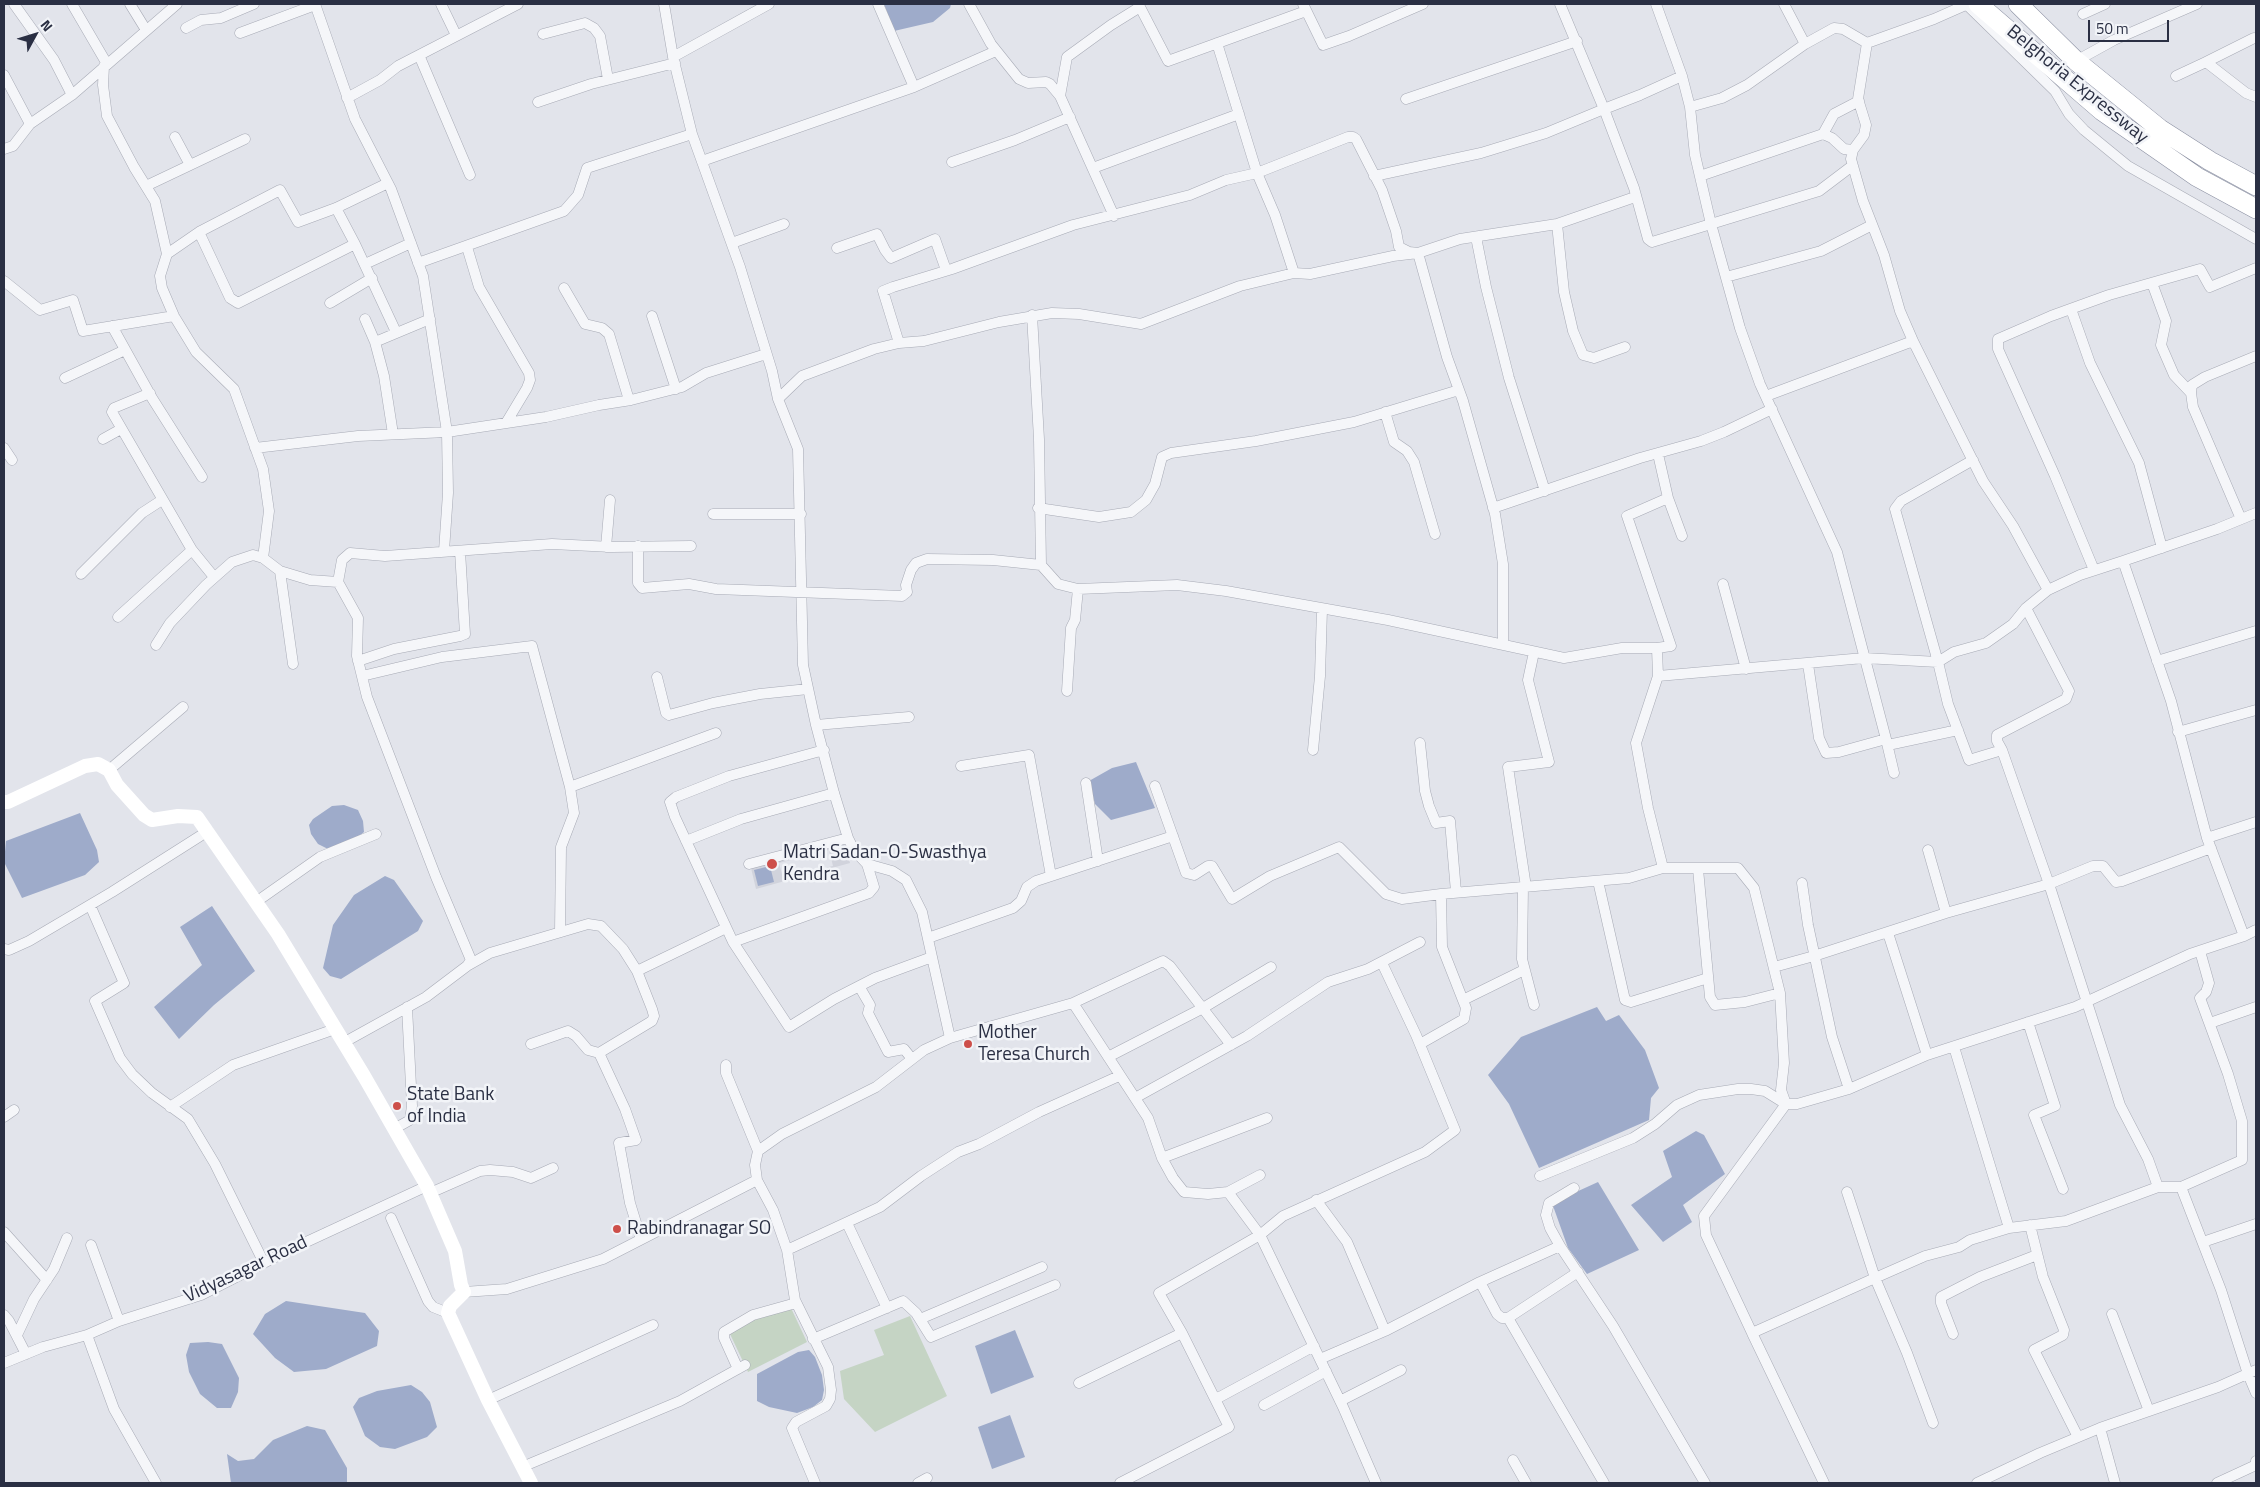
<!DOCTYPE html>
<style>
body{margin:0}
#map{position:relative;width:2260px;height:1487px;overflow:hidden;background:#e2e4eb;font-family:"Titillium Web",sans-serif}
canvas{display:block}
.frame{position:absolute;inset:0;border:5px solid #2a2f43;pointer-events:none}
.north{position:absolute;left:10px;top:10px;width:50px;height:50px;-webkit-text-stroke:4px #f2f4f8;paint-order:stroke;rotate:51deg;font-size:14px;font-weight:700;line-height:20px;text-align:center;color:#2a2f43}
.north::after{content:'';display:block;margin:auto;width:18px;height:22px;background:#2a2f43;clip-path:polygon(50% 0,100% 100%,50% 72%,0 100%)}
.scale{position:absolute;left:2088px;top:20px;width:81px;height:22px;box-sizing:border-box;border:2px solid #2a2f43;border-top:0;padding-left:6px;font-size:15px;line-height:18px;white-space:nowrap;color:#2a2f43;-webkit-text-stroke:4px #f2f4f8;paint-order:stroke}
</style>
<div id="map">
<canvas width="2260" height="1487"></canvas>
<div class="frame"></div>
<div class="north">N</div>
<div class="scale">50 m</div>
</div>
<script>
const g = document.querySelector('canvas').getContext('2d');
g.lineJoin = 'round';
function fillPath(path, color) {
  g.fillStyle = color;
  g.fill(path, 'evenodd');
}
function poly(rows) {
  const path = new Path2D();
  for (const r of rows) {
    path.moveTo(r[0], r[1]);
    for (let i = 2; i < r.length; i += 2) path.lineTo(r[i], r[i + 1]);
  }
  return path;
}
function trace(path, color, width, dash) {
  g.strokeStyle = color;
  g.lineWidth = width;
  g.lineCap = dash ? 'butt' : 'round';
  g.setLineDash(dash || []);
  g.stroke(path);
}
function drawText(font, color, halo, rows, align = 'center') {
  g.font = font + ' "Titillium Web",sans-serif';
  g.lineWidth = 5;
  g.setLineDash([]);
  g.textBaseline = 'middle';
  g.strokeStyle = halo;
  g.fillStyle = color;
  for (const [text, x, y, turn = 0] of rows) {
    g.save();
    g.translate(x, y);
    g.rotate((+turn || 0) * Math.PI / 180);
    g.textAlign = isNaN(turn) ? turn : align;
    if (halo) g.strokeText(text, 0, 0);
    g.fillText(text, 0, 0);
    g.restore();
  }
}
const built = poly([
 [844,843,850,863,756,889,751,868],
 [829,850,833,866,783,878,779,863]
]);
const green = poly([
 [791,1308,807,1342,748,1372,730,1334,751,1321],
 [910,1316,947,1396,875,1432,844,1399,840,1371,884,1355,874,1330]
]);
const water = poly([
 [884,4,951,4,950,8,933,22,894,31],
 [1136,762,1155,808,1111,820,1095,804,1089,781,1112,768],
 [344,805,358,810,363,821,364,832,357,838,328,849,318,844,311,834,309,825,313,819,332,806],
 [80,813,97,850,99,862,85,875,22,898,4,862,6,841],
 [770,866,774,882,758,886,754,870],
 [385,876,394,880,423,921,418,931,341,979,330,976,323,968,333,925,354,895],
 [212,906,255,971,214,1005,179,1039,154,1007,202,965,180,927],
 [1597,1007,1606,1021,1619,1015,1645,1050,1659,1088,1651,1098,1649,1120,1539,1168,1509,1104,1488,1075,1521,1037],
 [1696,1131,1704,1135,1725,1174,1683,1205,1692,1222,1663,1242,1631,1205,1672,1177,1663,1151],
 [1598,1182,1639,1250,1587,1274,1568,1248,1552,1203],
 [286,1301,365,1313,379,1331,377,1346,326,1369,294,1372,275,1358,253,1334,265,1314],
 [1015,1330,1034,1377,991,1394,975,1346],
 [208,1342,222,1344,239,1378,238,1392,231,1408,217,1408,200,1394,189,1372,186,1355,190,1343],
 [809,1350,815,1357,822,1375,824,1390,822,1400,813,1407,797,1413,769,1407,757,1401,757,1374,798,1352],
 [411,1385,422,1392,430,1402,437,1427,427,1437,395,1449,380,1447,365,1436,353,1407,359,1398,377,1391],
 [1010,1415,1025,1457,992,1469,978,1427],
 [307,1426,325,1430,347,1468,347,1483,231,1483,227,1454,238,1461,254,1459,273,1440]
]);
const street = poly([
 [14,4,54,60,72,95],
 [72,4,107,64],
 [130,4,146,30],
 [315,4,355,119,391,189,423,276,447,432,448,493,444,551],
 [441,4,456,35],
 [664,4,673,57,692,134,740,267,772,371,778,399,798,449,803,665,816,725,834,793,848,838,854,850,867,864,892,871,906,880,922,912,950,1038],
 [878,4,914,87],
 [969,4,991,44,1019,79,1028,83,1046,82,1050,84,1060,96],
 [1303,4,1323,45,1349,36,1423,4],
 [1656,4,1682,76,1690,107,1695,155,1711,224,1740,328,1760,384,1837,552,1886,739],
 [1784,4,1805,44],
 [1966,4,2055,91,2069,114,2084,130,2128,166,2256,239],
 [1140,7,1168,61,1306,11],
 [2083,14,2105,4],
 [186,28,201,20,221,18,254,4],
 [240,33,315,5],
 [543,34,585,23,594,28,600,36,608,79],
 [1217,43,1257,173,1275,215,1294,273],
 [1867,43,1858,99,1866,125,1864,135,1853,150,1851,159,1863,201,1884,255,1900,311,1913,341,1983,481,2013,526,2048,590],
 [419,55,470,175],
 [673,57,769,4],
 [2076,61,2114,40,2197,4],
 [2206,62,2254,38],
 [104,66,103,85,107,116,134,167,155,201,167,254,160,276,162,288,174,316,196,352,234,389,263,469,269,511,263,558],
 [4,75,30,124],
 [1682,76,1640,95,1604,109,1634,188,1648,239,1652,242,1819,191,1852,166],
 [2176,76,2206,62,2246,93,2256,97],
 [347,98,380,80,398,66,518,4],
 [1406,99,1577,41],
 [538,102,591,84,675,63],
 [1690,107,1722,98,1747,85,1805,44,1834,28,1843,29,1867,43,1934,19,1968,4],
 [1823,134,1834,114,1859,101],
 [175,137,190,165],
 [4,149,13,146,30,124,72,95,177,4],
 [702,161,914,87,996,51],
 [952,162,1015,140,1070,117],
 [1093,168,1239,114],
 [1374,176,1481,153,1546,133,1604,109,1560,4],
 [1700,176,1823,134,1832,138,1844,149,1853,150],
 [146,186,245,139],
 [336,208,355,244],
 [1114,216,1060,96,1067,57,1111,25,1140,7,1138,4],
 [1557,224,1564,292,1573,331,1583,355,1594,358,1625,347],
 [199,232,230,298,238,303,355,244,396,332],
 [1476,237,1486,287,1509,378,1545,491],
 [732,243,784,224],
 [467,247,479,287,529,373,530,380,527,388,506,423],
 [837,248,877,234,885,250,891,258,935,239,946,270],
 [167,254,199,232,280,190,298,222,336,208,388,183],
 [418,263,564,211,578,195,587,168,692,134],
 [365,264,411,243],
 [1726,277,1821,251,1872,225],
 [4,281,40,310,73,300,83,331,174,316],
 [2152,283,2166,321,2161,345,2174,375,2191,393],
 [564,288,585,324,602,328,609,334,629,400],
 [330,303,372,278],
 [2071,309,2090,363,2139,463,2162,548],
 [1032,315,1039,439,1041,565],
 [652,316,676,389],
 [365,319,375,342],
 [112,326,152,398,202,477],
 [899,343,924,341,999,322,1052,313,1079,314,1141,324,1240,286,1294,273,1310,274,1393,256,1418,253,1460,239,1557,224,1635,197],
 [65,378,125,350],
 [150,393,114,408,112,412,192,550,214,577],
 [1766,396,1913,341],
 [778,399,802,376,874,349,899,343,883,291,893,287,952,269,1073,225,1190,195,1226,180,1257,173,1348,137,1353,137,1356,139,1382,190,1396,231,1399,247,1409,252,1418,253,1447,357,1463,401,1495,514,1503,564,1503,644],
 [1385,412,1394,442,1407,451,1414,462,1435,534],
 [393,434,384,376,375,342,430,319],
 [103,439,121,429],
 [4,448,12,460],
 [255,448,358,436,447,432,546,417,599,405,631,400,682,387,706,373,766,354],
 [1973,460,1901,501,1895,509,1938,662,1948,704,1969,760,2002,750,2049,884,2120,1105,2148,1159,2158,1187,2181,1187,2221,1290,2248,1374,2256,1393],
 [1668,498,1682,536],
 [1038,508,1099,517,1131,512,1146,500,1155,484,1162,457,1171,453,1256,441,1354,422,1459,390],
 [1493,508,1640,458,1701,441,1724,432,1772,409],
 [713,514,801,514],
 [2241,519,2193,407,2191,393,2192,385,2205,377,2256,356],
 [638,546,638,583,642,588,689,584,716,589,902,596,907,592,906,585,911,570,916,563,927,559,993,560,1041,565,1058,584,1078,589,1177,585,1226,591,1388,620,1564,658,1622,648,1657,648,1658,676,1636,743,1648,808,1663,868,1738,868,1754,888,1780,993,1784,1063,1781,1090,1786,1104,1797,1104,1849,1089,1927,1055,2075,1007,2190,954,2244,936],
 [606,547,610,500],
 [2123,561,2217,529,2256,513],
 [2094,570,2055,476,1998,349,1998,339,2051,316,2109,295,2200,269,2210,287,2256,268],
 [280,571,293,664],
 [81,574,142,513,162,500],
 [1723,584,1746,669],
 [118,617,192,550],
 [156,645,170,623,206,585,232,562,253,555,263,558,280,571,310,580,338,582],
 [1657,648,1671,646,1627,516,1668,498,1658,454],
 [358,661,394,649,460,636,465,634,460,551],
 [2157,661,2256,631],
 [1808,664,1819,738,1826,753,1839,752,1886,739,1894,773],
 [362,676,442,657,532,646,570,787,574,813,561,847,560,932],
 [1658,676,1864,658,1938,662,1954,652,1986,643,2013,624,2026,608,2048,590,2080,575,2123,561,2171,701,2207,838,2244,936,2256,930],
 [657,677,666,713,669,715,713,703,760,694,808,689],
 [1067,691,1071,628,1075,620,1078,589],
 [816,725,909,717],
 [2178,732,2256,710],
 [1420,743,1425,791,1429,806,1436,823,1450,821,1456,892],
 [1888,745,1958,730],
 [824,750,729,776,676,797,670,802,675,817,733,942,789,1027,834,999,875,978,932,957],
 [1313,750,1320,676,1322,609],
 [2002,750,1997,741,1997,735,2066,699,2069,691,2026,608],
 [961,766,1029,755,1051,876],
 [109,770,183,707],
 [1086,783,1098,861],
 [1155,786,1186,873,1194,875,1208,866,1212,866,1232,899,1270,876,1339,847,1386,894,1402,899,1441,894,1442,947,1466,1008,1464,1019,1420,1044],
 [570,787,716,733],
 [2207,838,2256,822],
 [686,841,741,819,834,793],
 [1928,850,1946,913,2049,884,2093,866,2103,866,2116,882,2122,881,2211,848],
 [749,864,848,838],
 [1698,869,1710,997,1715,1005,1745,1002,1780,993],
 [1598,881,1625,1000,1631,1002,1708,978],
 [1802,883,1808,925,1832,1037,1849,1089],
 [1523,887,1522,959,1534,1005],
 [1526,887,1508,767,1549,762,1528,680,1534,652],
 [1441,894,1629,878,1663,868],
 [256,902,320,857,376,834],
 [90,905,124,983,95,1001,120,1058,132,1074,152,1093,188,1119,215,1164,264,1263],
 [1888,933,1927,1055],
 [928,938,1013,908,1021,901,1027,887,1036,881,1173,836],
 [733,942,869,893,874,887,867,864],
 [4,949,9,950,29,941,112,892,208,831],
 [467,966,490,953,588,924,601,926,623,949,637,971,652,1009,654,1016,652,1021,599,1053,588,1050,576,1036,568,1031,531,1044],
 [1774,967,1814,956,1946,913],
 [637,971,726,928],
 [859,986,870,1005,868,1013,888,1052,904,1049,912,1059],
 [1463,1000,1524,970],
 [1073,1003,1163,961,1170,966,1231,1045],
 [2028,1022,2055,1106,2034,1115,2063,1189],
 [2210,1023,2256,1007],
 [343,1043,426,997,467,966,471,960,436,877,367,697,357,656,358,618,338,582,342,560,350,553,385,556,552,544,612,547,691,546],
 [1954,1047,2009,1228],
 [599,1053,625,1109,636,1140,619,1143,630,1203,641,1239],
 [1108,1057,1203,1008,1271,967],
 [726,1065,726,1073,758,1151],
 [1135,1098,1247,1036,1328,982,1368,969,1420,942],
 [170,1107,233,1065,335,1029],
 [4,1117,14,1110],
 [394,1129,410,1120,412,1106,407,1007],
 [1162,1158,1267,1118],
 [1540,1176,1633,1138,1655,1124,1677,1105,1699,1095,1738,1089,1751,1089,1765,1091,1786,1104,1704,1216,1706,1235,1752,1333],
 [757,1180,773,1210,787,1250,795,1300,828,1367,831,1390,830,1399,826,1406,796,1422,792,1428,815,1483],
 [2181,1187,2242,1160,2242,1121,2228,1074,2200,998,2206,992,2209,983,2200,951],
 [1228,1192,1260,1175],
 [430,1193,480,1171,490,1170,513,1172,531,1178,553,1168],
 [1316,1200,1347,1242,1385,1331],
 [391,1218,428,1301,433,1307,448,1313],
 [847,1223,887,1308],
 [2030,1225,2043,1277,2064,1330,2063,1335,2034,1350,2078,1437],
 [4,1232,47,1280],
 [2203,1242,2256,1224],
 [91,1245,119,1321],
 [1560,1246,1550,1228,1546,1215,1549,1203,1574,1188],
 [787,1250,880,1207,921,1176,958,1152,979,1144,1039,1112,1119,1076],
 [1578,1272,1508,1318,1604,1483],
 [1480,1282,1497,1314,1502,1318,1508,1318],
 [464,1292,507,1289,603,1259,757,1180,755,1165,758,1151,782,1134,876,1087,924,1050,950,1038,1073,1003,1148,1118,1162,1158,1173,1178,1184,1192,1208,1194,1228,1192,1260,1235,1343,1407,1376,1483],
 [2112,1314,2149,1411],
 [4,1315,9,1321,26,1354],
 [920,1319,1042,1267],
 [1953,1334,1941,1303,1941,1297,1980,1277,2037,1255],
 [17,1335,34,1299,54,1269,67,1238],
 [87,1335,114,1409,156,1483],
 [813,1339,903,1301,916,1313,931,1337,1055,1285],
 [1320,1359,1385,1331,1480,1282,1560,1246,1613,1326,1705,1483],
 [4,1363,43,1347,87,1335,119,1321,201,1295,289,1250,427,1186],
 [738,1369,724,1338,724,1332,753,1315,796,1303],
 [1079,1383,1182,1333],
 [1216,1399,1314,1346],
 [488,1400,653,1325],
 [1340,1401,1401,1370],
 [1264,1405,1326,1371],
 [1933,1423,1907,1353,1875,1278,1925,1256,1959,1247,1970,1240,2009,1228,2066,1221,2158,1187],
 [2100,1428,2115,1483],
 [1513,1460,1526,1483],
 [522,1467,680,1401,745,1365],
 [918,1483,927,1478],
 [1120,1483,1229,1427,1182,1333,1159,1293,1260,1235,1283,1216,1425,1152,1455,1130,1416,1035,1382,963],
 [1824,1483,1752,1333,1875,1278,1847,1192],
 [1977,1483,2040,1453,2100,1428,2218,1387,2256,1370],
 [2217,1483,2256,1465,2256,1461]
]);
const secondary = poly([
 [4,802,8,802,85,766,98,764,109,770,117,785,144,815,152,820,178,816,197,817,278,934,364,1076,427,1186,455,1251,461,1285,464,1292,450,1306,448,1313,488,1400,531,1483]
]);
const highway = poly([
 [1978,4,2102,111,2197,177,2256,209],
 [2018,4,2076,61,2160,129,2210,161,2256,186]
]);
const markers = [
 [772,864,6,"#cd4f4a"],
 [968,1044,5,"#cd4f4a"],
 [397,1106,5,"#cd4f4a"],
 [617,1229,5,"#cd4f4a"]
];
const streetNames = [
 ["Belghoria Expressway",2077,85,39],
 ["Vidyasagar Road",246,1270,-25]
];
const poiNames = [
 ["Matri Sadan-O-Swasthya",783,853],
 ["Kendra",783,875],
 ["Mother",978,1033],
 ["Teresa Church",978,1055],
 ["State Bank",407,1095],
 ["of India",407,1117],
 ["Rabindranagar SO",627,1229]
];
fillPath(built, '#d1d3dc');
fillPath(green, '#c5d4c4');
fillPath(water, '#9eabca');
trace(street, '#a7aab5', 11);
trace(highway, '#8a8fa1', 20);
trace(street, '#f5f6f9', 10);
trace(secondary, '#fff', 14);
trace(highway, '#fff', 19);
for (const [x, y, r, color] of markers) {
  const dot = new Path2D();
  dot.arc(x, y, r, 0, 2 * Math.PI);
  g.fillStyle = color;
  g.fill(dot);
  trace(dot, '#f2f4f8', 2);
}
drawText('19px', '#2a2f43', '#f2f4f8', streetNames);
drawText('19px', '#2a2f43', '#f2f4f8', poiNames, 'left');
</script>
